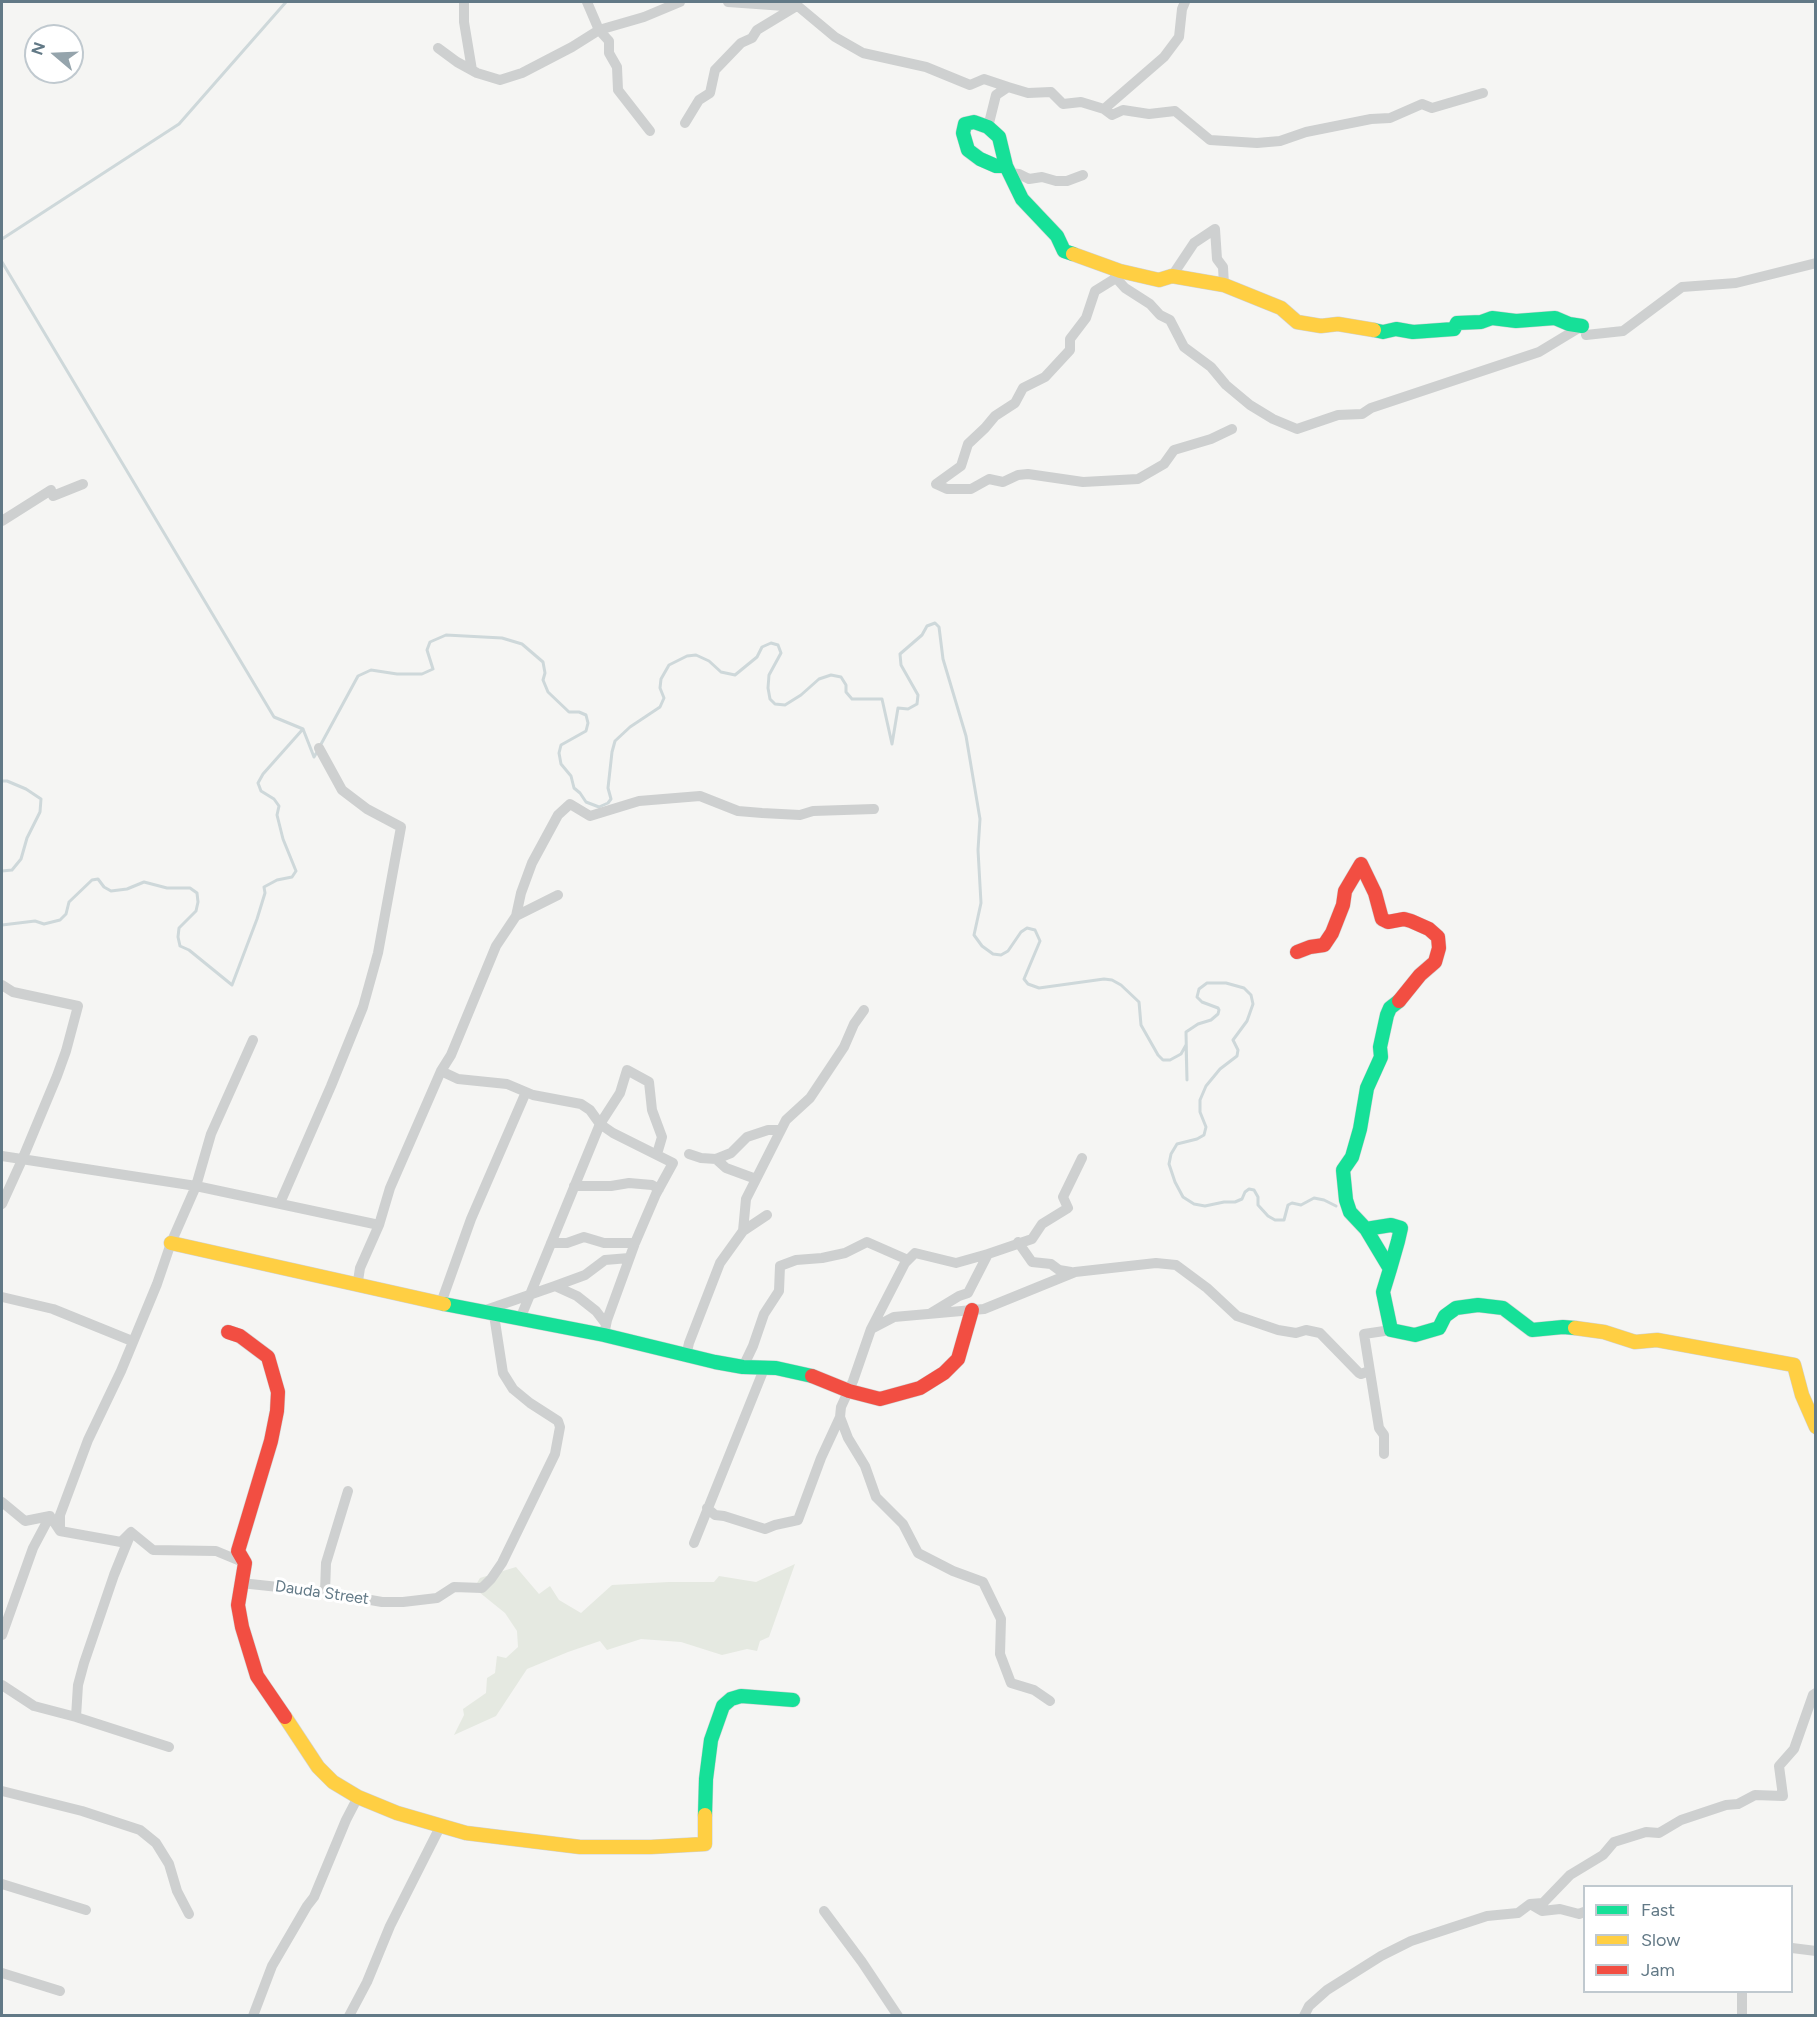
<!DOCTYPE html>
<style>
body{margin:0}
#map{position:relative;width:1817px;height:2017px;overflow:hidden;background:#f5f5f3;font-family:Figtree,sans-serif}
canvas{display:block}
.frame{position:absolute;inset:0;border:3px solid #627986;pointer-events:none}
.legend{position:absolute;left:1583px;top:1885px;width:210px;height:108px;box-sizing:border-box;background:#fff;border:2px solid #c0c9cf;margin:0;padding:8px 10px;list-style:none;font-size:18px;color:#627986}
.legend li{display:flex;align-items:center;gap:12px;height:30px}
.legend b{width:30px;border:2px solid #c0c9cf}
.north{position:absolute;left:24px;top:24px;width:60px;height:60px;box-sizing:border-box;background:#fff;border:2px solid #c0c9cf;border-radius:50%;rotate:289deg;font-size:16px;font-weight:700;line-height:24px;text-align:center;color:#627986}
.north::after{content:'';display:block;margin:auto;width:21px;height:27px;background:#95a4ac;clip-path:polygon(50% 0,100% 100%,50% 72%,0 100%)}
</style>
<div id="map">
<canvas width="1817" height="2017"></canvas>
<div class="frame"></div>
<ul class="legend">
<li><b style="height:8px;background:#16e098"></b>Fast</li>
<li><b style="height:8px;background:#ffcf43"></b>Slow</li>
<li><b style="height:8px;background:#f24e42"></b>Jam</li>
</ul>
<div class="north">N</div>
</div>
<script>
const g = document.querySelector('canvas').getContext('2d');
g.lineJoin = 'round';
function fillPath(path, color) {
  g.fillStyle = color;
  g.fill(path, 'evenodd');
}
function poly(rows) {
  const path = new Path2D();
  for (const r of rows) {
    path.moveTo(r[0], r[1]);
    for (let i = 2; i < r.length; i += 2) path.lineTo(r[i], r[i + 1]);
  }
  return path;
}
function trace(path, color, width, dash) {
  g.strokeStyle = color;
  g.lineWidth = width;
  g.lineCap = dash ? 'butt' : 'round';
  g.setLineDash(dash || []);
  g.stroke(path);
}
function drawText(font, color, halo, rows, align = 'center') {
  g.font = font + ' Figtree,sans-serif';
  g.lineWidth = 6;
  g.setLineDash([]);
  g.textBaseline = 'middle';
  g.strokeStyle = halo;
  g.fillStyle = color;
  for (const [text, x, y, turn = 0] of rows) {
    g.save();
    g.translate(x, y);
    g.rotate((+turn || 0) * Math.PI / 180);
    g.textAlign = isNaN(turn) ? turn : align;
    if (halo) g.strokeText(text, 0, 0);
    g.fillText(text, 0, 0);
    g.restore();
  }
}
const green = poly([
 [795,1564,769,1637,760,1641,757,1651,747,1649,722,1655,681,1642,641,1639,607,1650,600,1641,568,1652,527,1669,496,1716,454,1735,464,1715,463,1709,486,1693,487,1678,495,1673,497,1656,506,1658,518,1647,517,1631,505,1613,474,1588,480,1578,516,1567,539,1594,550,1586,559,1600,581,1613,612,1585,669,1582,714,1582,719,1576,756,1582]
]);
const stream = poly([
 [2,239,179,124,286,2],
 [2,262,274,717,303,729],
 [320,746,358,676,371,670,397,674,422,674,433,669,427,650,430,642,446,635,502,638,522,644,543,662,545,673,543,680,548,692,569,712,579,712,586,715,588,723,586,731,561,745,559,753,561,764,571,776,574,788,580,793,586,802,599,807,608,803,611,799,608,788,612,752,615,741,630,727,660,707,664,698,660,688,661,679,669,665,687,656,696,655,709,661,721,672,735,675,757,657,762,647,771,643,778,645,781,653,769,675,768,688,770,699,775,704,785,705,801,695,819,679,831,675,841,677,846,685,846,692,852,699,882,699,892,744,898,708,908,709,917,704,918,695,901,665,900,654,922,635,927,626,935,623,939,627,943,659,966,736,980,819,978,850,981,903,974,935,982,946,993,954,1001,955,1008,951,1021,932,1027,928,1035,930,1040,941,1024,979,1028,984,1039,988,1104,979,1112,980,1121,985,1139,1002,1141,1025,1158,1055,1163,1060,1170,1060,1181,1054,1186,1045,1187,1080,1186,1032,1198,1024,1211,1020,1218,1014,1219,1010,1218,1008,1202,1002,1197,997,1199,989,1207,983,1226,983,1244,988,1251,995,1253,1004,1247,1021,1233,1040,1238,1050,1237,1056,1220,1069,1206,1086,1200,1100,1200,1112,1206,1127,1204,1135,1197,1139,1177,1144,1171,1154,1169,1164,1175,1182,1183,1197,1194,1204,1205,1206,1224,1202,1235,1202,1242,1199,1245,1192,1249,1189,1254,1190,1258,1197,1258,1205,1268,1216,1275,1220,1284,1220,1288,1205,1292,1203,1301,1205,1314,1198,1324,1200,1336,1206],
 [2,781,7,781,26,789,41,799,40,812,27,838,21,859,12,870,2,871],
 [2,925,35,921,44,924,60,920,66,914,69,902,92,880,98,879,104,887,111,891,127,889,144,882,167,888,190,888,197,893,198,902,196,911,179,928,178,937,180,946,189,950,232,985,257,919,265,893,264,887,277,880,292,877,296,871,283,839,277,815,279,806,274,799,261,791,258,783,263,774,303,729,314,757,317,752]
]);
const street = poly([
 [464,2,464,22,472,70,468,67],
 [587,2,599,30,609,41,609,53,617,67,618,90,650,131],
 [728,2,799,7,835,37,863,53,926,67,970,85,984,79,1008,87,996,95,988,127],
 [438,48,457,62,477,73,500,80,522,73,572,47,599,30,644,17,680,2],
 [1008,87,1028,93,1051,92,1063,104,1081,102,1104,109,1112,115,1123,110,1149,114,1175,111,1210,140,1257,143,1280,141,1306,132,1371,119,1390,118,1422,104,1432,108,1483,93],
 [1104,109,1164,57,1179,37,1182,9,1185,2],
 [685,123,699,100,710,93,715,70,741,43,752,38,757,30,795,7],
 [1010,173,1019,174,1029,179,1042,177,1056,181,1067,181,1083,175],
 [1114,271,1116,278,1125,288,1150,304,1160,315,1170,320,1184,347,1211,367,1226,385,1250,405,1273,419,1297,429,1338,415,1362,414,1371,408,1539,352,1582,326],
 [1120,271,1116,278,1095,291,1086,318,1070,339,1070,350,1045,377,1023,388,1015,403,995,416,985,428,968,444,961,466,936,484,947,489,971,489,989,479,1003,482,1018,475,1028,474,1083,482,1138,479,1164,464,1174,450,1211,439,1232,429],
 [1172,276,1194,243,1215,229,1217,259,1223,267,1224,285],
 [1586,335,1623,331,1682,287,1736,283,1816,263],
 [2,521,51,490,53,496,83,484],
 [516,916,521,893,532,863,558,815,570,804,590,816,639,801,700,796,738,811,762,813,800,815,813,811,874,809],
 [2,985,13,992,78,1006,66,1051,57,1076,22,1160,2,1204],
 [441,1071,458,1079,507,1084,533,1095,581,1104,590,1110,600,1124,613,1133,673,1163,656,1194,635,1243,607,1320,604,1335],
 [689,1154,701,1158,716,1159,726,1168,756,1179],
 [2,1156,196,1186,379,1225],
 [716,1159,731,1153,747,1137,768,1130,781,1130],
 [574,1186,611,1186,629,1183,652,1185,659,1189],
 [280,1203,331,1086,363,1007,378,953,401,827,367,809,342,790,319,748],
 [743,1231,746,1199,786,1120,810,1098,844,1047,854,1024,864,1010],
 [1018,1242,1032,1262,1051,1264,1059,1270,1071,1272],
 [551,1243,567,1243,584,1237,604,1243,635,1243],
 [555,1286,585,1275,605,1260,629,1258],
 [363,1287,358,1281,360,1268,379,1225,390,1188,441,1071,451,1055,496,946,516,916,558,895],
 [2,1297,53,1309,132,1341],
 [441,1303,471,1219,526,1092],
 [483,1311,555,1286,577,1296,596,1311,606,1324],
 [931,1313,959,1296,968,1293,988,1254,1032,1239,1042,1224,1068,1208,1063,1197,1082,1158],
 [520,1319,600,1124,620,1093,627,1070,649,1082,652,1110,662,1137,657,1154],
 [871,1329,894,1317,984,1309,1075,1272,1156,1263,1176,1265,1207,1288,1237,1316,1278,1330,1296,1333,1306,1330,1320,1333,1359,1373,1361,1374,1369,1371],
 [686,1356,689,1343,720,1263,743,1231,767,1215],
 [743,1367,753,1346,764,1314,779,1291,780,1266,796,1260,822,1258,845,1253,867,1242,908,1260],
 [840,1417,848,1438,865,1466,876,1497,903,1524,918,1553,953,1571,983,1582,1001,1619,1000,1654,1011,1683,1034,1690,1050,1701],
 [1384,1454,1384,1435,1379,1428,1364,1334,1391,1330],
 [2,1502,25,1521,50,1516,60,1531,121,1542,131,1532,153,1550,216,1551,245,1563],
 [707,1508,715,1515,724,1516,765,1529,775,1525,798,1520,821,1458,840,1417,841,1407,853,1381,871,1329,905,1263,915,1253,956,1263,988,1254],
 [60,1531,60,1515,88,1440,121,1371,157,1284,171,1243,196,1186,211,1134,253,1040],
 [694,1543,764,1369],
 [241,1583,325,1592,382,1602,403,1602,437,1598,454,1587,482,1588,491,1579,502,1563,555,1454,560,1427,558,1421,530,1403,513,1389,503,1373,494,1315],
 [325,1592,326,1563,348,1491],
 [2,1635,33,1548,50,1516],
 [2,1685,34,1706,76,1717,169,1747],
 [76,1717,78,1685,84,1663,114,1575,129,1538],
 [2,1791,82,1811,140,1830,156,1843,169,1864,177,1891,189,1914],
 [2,1884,86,1910],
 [1530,1904,1543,1903,1570,1875,1603,1855,1614,1842,1646,1832,1659,1833,1681,1820,1726,1805,1738,1804,1755,1795,1783,1796,1779,1766,1794,1749,1813,1695,1816,1693],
 [824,1911,862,1962,898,2016],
 [1792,1948,1816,1951],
 [2,1973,60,1991],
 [253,2016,272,1966,307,1906,314,1897,346,1820,358,1797],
 [349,2016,367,1982,390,1926,440,1827],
 [1304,2016,1309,2006,1327,1990,1381,1956,1411,1941,1487,1916,1518,1913,1530,1904,1542,1911,1560,1909,1579,1914,1584,1912],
 [1742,2016,1742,1992]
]);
const fast = poly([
 [1006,166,996,166,980,159,968,150,963,133,965,124,974,122,988,127,999,137,1006,166,1022,199,1057,236,1064,251,1073,254],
 [1374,330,1383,332,1396,329,1413,332,1454,329,1457,323,1481,322,1492,318,1516,321,1555,318,1569,324,1582,326],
 [1366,1229,1350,1212,1346,1200,1343,1170,1352,1157,1360,1129,1367,1088,1381,1057,1380,1047,1387,1015,1390,1008,1399,1001],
 [1390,1269,1366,1229,1391,1225,1401,1228,1398,1241,1390,1269,1383,1292,1391,1330,1415,1335,1439,1328,1445,1316,1456,1308,1478,1305,1503,1308,1532,1330,1563,1327,1575,1328],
 [444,1304,604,1335,715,1362,743,1367,776,1368,812,1376],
 [705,1815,706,1779,711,1740,723,1706,731,1699,741,1696,793,1700]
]);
const slow = poly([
 [1073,254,1120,271,1159,280,1172,276,1224,285,1281,308,1297,322,1321,326,1338,324,1374,330],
 [171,1243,444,1304],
 [1575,1328,1604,1332,1635,1342,1657,1340,1794,1365,1802,1395,1816,1427],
 [285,1717,318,1767,333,1782,358,1797,397,1813,466,1833,580,1847,651,1847,705,1844,705,1815]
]);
const jam = poly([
 [1297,952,1310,947,1324,945,1332,933,1343,905,1345,891,1361,864,1375,893,1382,919,1388,922,1404,919,1411,921,1429,929,1438,937,1439,948,1435,962,1420,975,1399,1001],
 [228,1332,240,1336,268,1357,278,1392,277,1411,271,1441,238,1551,245,1563,238,1605,242,1627,257,1676,285,1717],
 [812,1376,849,1391,880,1399,920,1388,944,1373,958,1359,972,1310]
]);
const streetNames = [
 ["Dauda Street",322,1593,8]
];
fillPath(green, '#e5e9e1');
trace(stream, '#ced8da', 3);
trace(fast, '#d0d2d3', 15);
trace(slow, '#d0d2d3', 15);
trace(jam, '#d0d2d3', 15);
trace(street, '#ced0d0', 10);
trace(fast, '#16e098', 14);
trace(slow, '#ffcf43', 14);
trace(jam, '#f24e42', 14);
drawText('16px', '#627986', '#fff', streetNames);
</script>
